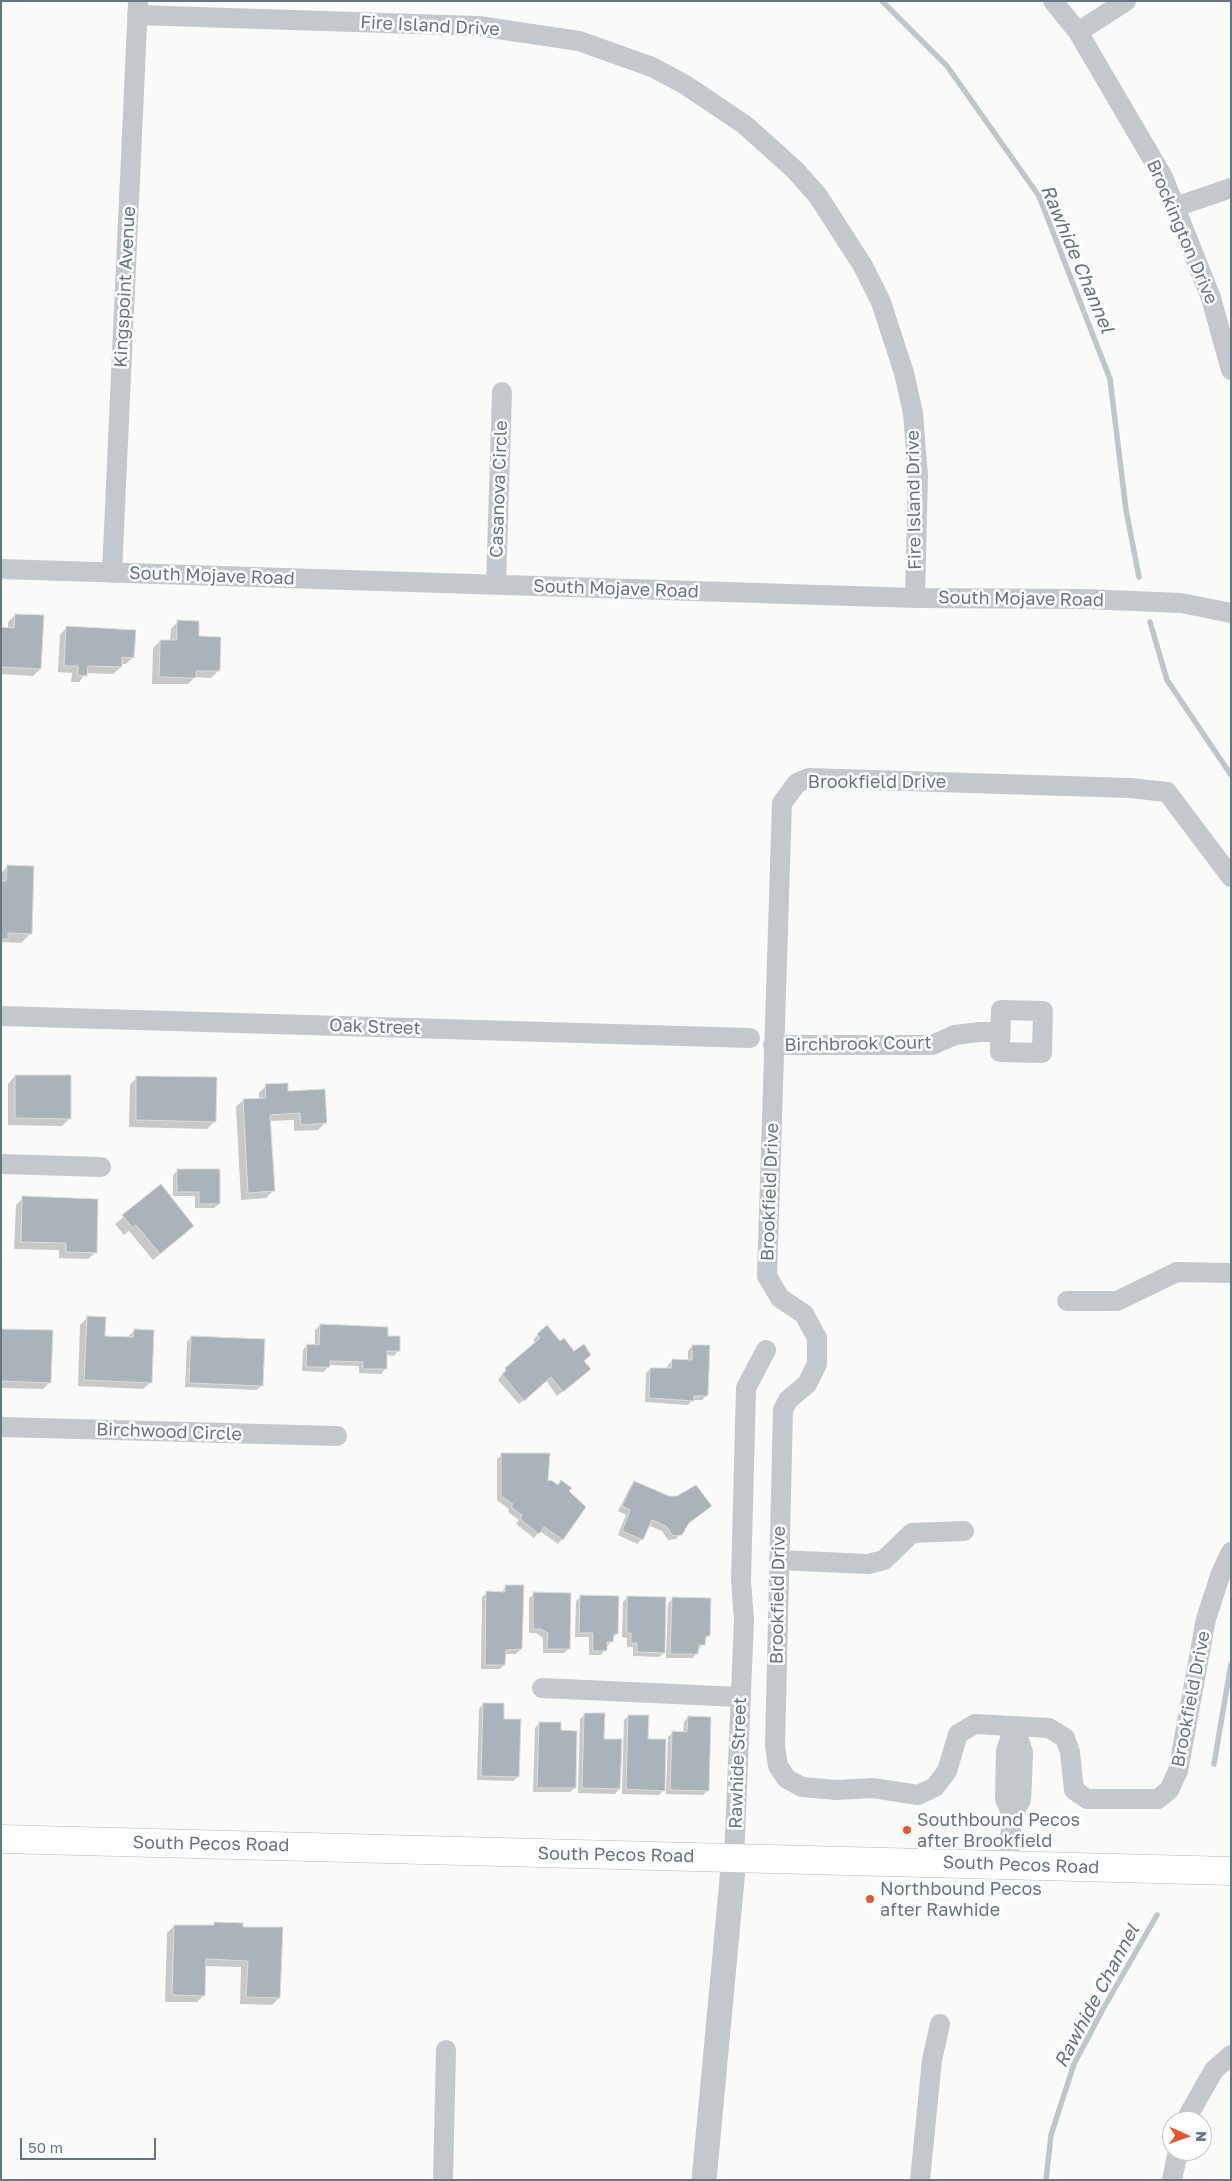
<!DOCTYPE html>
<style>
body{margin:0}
#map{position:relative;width:1232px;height:2181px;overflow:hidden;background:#fafaf8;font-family:"Golos Text",sans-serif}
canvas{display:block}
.frame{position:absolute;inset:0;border:2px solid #657683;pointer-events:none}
.north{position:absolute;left:1162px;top:2111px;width:50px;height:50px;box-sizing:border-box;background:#fff;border:1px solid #c1c8cd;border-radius:50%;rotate:92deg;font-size:14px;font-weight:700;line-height:20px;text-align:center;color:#657683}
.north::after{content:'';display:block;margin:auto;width:18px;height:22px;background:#e4572e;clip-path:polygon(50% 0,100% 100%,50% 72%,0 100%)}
.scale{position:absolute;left:20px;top:2138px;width:136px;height:22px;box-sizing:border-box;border:2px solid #657683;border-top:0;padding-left:6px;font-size:15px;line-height:18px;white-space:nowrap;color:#657683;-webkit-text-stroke:4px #fff;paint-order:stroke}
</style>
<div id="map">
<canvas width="1232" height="2181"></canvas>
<div class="frame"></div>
<div class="north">N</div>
<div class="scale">50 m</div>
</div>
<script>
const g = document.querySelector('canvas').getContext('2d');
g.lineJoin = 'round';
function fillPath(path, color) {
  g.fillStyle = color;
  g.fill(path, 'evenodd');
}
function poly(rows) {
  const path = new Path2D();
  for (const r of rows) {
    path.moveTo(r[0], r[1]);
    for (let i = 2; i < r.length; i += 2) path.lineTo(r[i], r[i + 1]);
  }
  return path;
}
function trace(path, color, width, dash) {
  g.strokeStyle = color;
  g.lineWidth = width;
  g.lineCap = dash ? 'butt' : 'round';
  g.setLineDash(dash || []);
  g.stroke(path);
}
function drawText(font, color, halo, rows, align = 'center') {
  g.font = font + ' "Golos Text",sans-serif';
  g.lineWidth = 5;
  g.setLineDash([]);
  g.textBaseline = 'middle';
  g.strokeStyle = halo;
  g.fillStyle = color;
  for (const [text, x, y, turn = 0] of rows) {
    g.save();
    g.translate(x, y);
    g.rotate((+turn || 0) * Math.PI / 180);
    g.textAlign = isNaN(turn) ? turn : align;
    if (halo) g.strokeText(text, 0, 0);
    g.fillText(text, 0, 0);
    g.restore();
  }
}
const shadow = poly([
 [15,615,40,669,33,676,1,674,1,628,8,629,8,622],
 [178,621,198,637,219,670,211,678,195,677,188,684,152,684,153,648,160,641,170,641,171,629],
 [67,627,133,657,126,664,121,664,121,667,113,674,86,673,79,682,71,682,72,673,58,672,60,635],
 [7,867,31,933,21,943,3,942,1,945,1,873],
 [15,1076,70,1118,62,1126,8,1125,8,1084],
 [137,1077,215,1121,207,1129,129,1127,130,1085],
 [266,1086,287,1092,325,1123,318,1130,294,1131,294,1120,269,1121,273,1191,266,1198,241,1200,236,1107,243,1100,259,1099,259,1093],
 [178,1170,219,1204,214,1208,195,1208,195,1196,173,1196,173,1175],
 [161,1186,186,1233,153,1260,129,1231,124,1235,115,1224],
 [23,1198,96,1252,88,1259,59,1258,59,1250,14,1249,16,1205],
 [88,1317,104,1337,127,1338,134,1331,151,1382,143,1389,78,1386,80,1325],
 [320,1325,386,1337,398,1351,394,1356,386,1355,385,1369,381,1374,359,1373,359,1366,329,1365,324,1372,302,1371,303,1350,307,1345,315,1346,315,1330],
 [1,1330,50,1382,43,1389,1,1388],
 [538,1335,583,1361,585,1373,557,1396,546,1380,519,1404,498,1380,506,1369,536,1343,533,1340],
 [191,1337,261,1386,257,1390,185,1387,187,1342],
 [692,1346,707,1395,702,1400,692,1400,688,1405,645,1402,646,1373,650,1369,667,1369,668,1365,672,1361,688,1361,688,1351],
 [502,1455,547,1482,567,1491,562,1539,558,1544,540,1531,534,1538,516,1524,519,1520,508,1512,509,1509,497,1500,497,1459],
 [634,1482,669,1497,710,1506,686,1524,676,1539,668,1540,662,1531,648,1525,642,1539,637,1544,618,1535,626,1515,618,1511,630,1487],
 [506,1586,521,1649,516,1654,505,1654,504,1665,500,1669,481,1669,482,1597,487,1593,501,1593],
 [534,1594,569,1648,564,1653,543,1653,543,1638,536,1633,529,1633,529,1598],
 [581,1597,617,1633,601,1655,589,1655,589,1637,575,1637,576,1601],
 [628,1597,664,1652,659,1657,633,1656,633,1647,627,1647,627,1638,622,1637,623,1602],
 [673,1599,708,1636,693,1658,666,1658,668,1603],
 [483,1704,503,1720,518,1777,513,1781,477,1780,479,1709],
 [585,1714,602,1740,619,1789,615,1794,578,1793,580,1719],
 [629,1716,647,1740,664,1790,659,1795,622,1794,624,1720],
 [688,1717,708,1790,703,1795,666,1794,668,1737,673,1733,683,1733,684,1722],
 [539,1723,559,1732,575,1788,570,1792,533,1792,535,1728],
 [215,1924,242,1928,279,1998,272,2005,240,2004,241,1967,205,1966,204,1995,197,2002,165,2002,167,1933,174,1926,212,1926]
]);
const stream = poly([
 [882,1,947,66,1039,196,1110,379,1126,510,1139,577],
 [1150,622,1167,680,1231,775],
 [1214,1764,1231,1664],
 [1046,2180,1051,2135,1074,2064,1103,2009,1157,1915]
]);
const building = poly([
 [15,614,44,615,41,669,1,667,1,627,14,628,15,614],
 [177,620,199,621,199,636,221,637,220,671,196,671,196,678,159,677,160,640,177,640,177,620],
 [66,626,136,630,134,658,122,657,122,667,88,666,87,676,78,675,78,666,64,666,66,626],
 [7,865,34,866,32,934,8,933,8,939,1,939,1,881,6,881,7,865],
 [15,1075,71,1075,71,1119,15,1118,15,1075],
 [136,1076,217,1077,216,1122,136,1120,136,1076],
 [288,1083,288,1091,325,1089,327,1123,301,1125,300,1113,270,1115,275,1191,248,1193,243,1099,266,1098,265,1084,288,1083],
 [177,1169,220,1169,220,1204,199,1204,199,1192,177,1192,177,1169],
 [161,1184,194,1226,160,1254,136,1225,132,1228,122,1215,161,1184],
 [22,1196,98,1199,97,1253,66,1252,66,1243,21,1242,22,1196],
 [87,1316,106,1317,105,1336,133,1337,134,1329,154,1330,152,1383,84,1380,87,1316],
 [320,1324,388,1327,388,1336,400,1336,400,1351,387,1351,387,1369,363,1369,363,1362,330,1361,330,1367,306,1367,307,1344,319,1345,320,1324],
 [547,1325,560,1341,564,1338,574,1351,584,1344,591,1355,584,1361,591,1369,563,1392,551,1377,524,1401,502,1374,506,1371,505,1368,540,1338,537,1334,547,1325],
 [1,1329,53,1330,51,1383,1,1381,1,1329],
 [191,1336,265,1339,263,1386,189,1383,191,1336],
 [692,1345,710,1345,708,1396,694,1396,694,1401,649,1398,650,1368,671,1368,672,1359,692,1360,692,1345],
 [501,1453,550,1453,548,1481,551,1480,558,1485,561,1480,572,1488,569,1491,586,1507,563,1540,544,1527,539,1534,520,1519,522,1515,511,1507,513,1504,501,1496,501,1453],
 [634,1481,669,1496,677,1496,696,1485,712,1506,689,1523,682,1535,673,1536,666,1526,652,1520,643,1540,622,1531,630,1510,622,1506,634,1481],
 [505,1585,524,1585,522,1649,506,1650,505,1665,485,1665,486,1591,505,1592,505,1585],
 [533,1592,571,1593,570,1649,547,1649,548,1633,541,1629,533,1629,533,1592],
 [580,1595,619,1596,618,1634,614,1634,613,1642,607,1642,607,1651,593,1651,593,1633,579,1633,580,1595],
 [627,1596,666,1597,665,1653,637,1652,637,1643,631,1643,631,1633,627,1633,627,1596],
 [672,1597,711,1598,710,1636,706,1636,705,1645,699,1645,698,1654,670,1654,672,1597],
 [483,1703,504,1703,504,1719,521,1719,519,1777,481,1776,483,1703],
 [584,1713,605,1713,604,1739,622,1739,620,1789,582,1788,584,1713],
 [628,1715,649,1715,648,1739,666,1739,665,1791,626,1789,628,1715],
 [688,1716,711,1717,709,1791,670,1790,672,1731,687,1732,688,1716],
 [539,1722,561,1722,561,1730,577,1731,576,1788,537,1788,539,1722],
 [214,1922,243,1923,243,1927,283,1927,280,1998,246,1997,248,1961,206,1959,205,1996,172,1995,174,1925,214,1925,214,1922]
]);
const minor = poly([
 [1053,1,1078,32,1163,177,1211,298,1231,370],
 [137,15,478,26,579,41,652,67,684,84,745,125,795,170,818,196,863,266,881,302,904,373,913,413,918,476,915,598],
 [1078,32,1126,1],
 [1175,207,1231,188],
 [1,569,915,598,1086,599,1181,603,1231,613],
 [112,573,138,3],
 [496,585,502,392],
 [1231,877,1167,792,1130,788,809,778,797,783,782,803,767,1276,780,1298,804,1314,817,1338,817,1364,807,1384,788,1400,783,1410,775,1746,778,1766,787,1779,802,1787,837,1790,873,1788,918,1795,935,1787,947,1771,958,1734,975,1724,1049,1728,1065,1738,1070,1752,1074,1790,1087,1799,1158,1799,1169,1790,1178,1771,1206,1619,1221,1573,1231,1552],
 [1001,1010,1043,1011,1042,1053,1000,1052,1001,1010],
 [1,1016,750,1038],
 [773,1045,932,1045,955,1035,979,1032,1000,1032],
 [1,1164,101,1167],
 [1067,1301,1117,1301,1177,1272,1231,1273],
 [1,1427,337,1436],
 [779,1560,868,1564,884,1560,912,1533,964,1531],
 [542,1688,740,1697],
 [1012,1816,1021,1800,1022,1781,1023,1752,1014,1727],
 [734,1858,744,1621,741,1580,746,1388,766,1350],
 [1008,1865,1012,1816,1005,1799,1006,1751,1014,1727],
 [1185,2121,1214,2070,1231,2055],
 [443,2180,446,2050],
 [920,2180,932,2060,940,2024],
 [1172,2180,1178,2151]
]);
const tertiary = poly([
 [704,2180,734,1858]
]);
const primary = poly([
 [1,1839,1231,1871]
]);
const markers = [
 [907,1830,5,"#e4572e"],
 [870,1899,5,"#e4572e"]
];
const streetNames = [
 ["Fire Island Drive",430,26,3],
 ["Brockington Drive",1182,232,67],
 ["Kingspoint Avenue",125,287,-87],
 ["Casanova Circle",499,489,-88],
 ["Fire Island Drive",914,500,-91],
 ["South Mojave Road",212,576,2],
 ["South Mojave Road",616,589,2],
 ["South Mojave Road",1021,599,1],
 ["Brookfield Drive",877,782],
 ["Oak Street",375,1027,2],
 ["Birchbrook Court",858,1044,-1],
 ["Brookfield Drive",770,1192,-88],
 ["Birchwood Circle",169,1432,2],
 ["Brookfield Drive",778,1595,-89],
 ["Brookfield Drive",1191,1699,-79],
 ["Rawhide Street",738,1763,-88],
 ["South Pecos Road",211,1844,1],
 ["South Pecos Road",616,1855,1],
 ["South Pecos Road",1021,1865,2]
];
const poiNames = [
 ["Southbound Pecos",917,1820],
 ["after Brookfield",917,1841],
 ["Northbound Pecos",880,1889],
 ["after Rawhide",880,1910]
];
const waterNames = [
 ["Rawhide Channel",1077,259,67],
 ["Rawhide Channel",1097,1996,-62]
];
fillPath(shadow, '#0003');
trace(stream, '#bbc7cb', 5.5);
fillPath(building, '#aab3b9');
trace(building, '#dcdcda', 1);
trace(primary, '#b5babe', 29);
trace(minor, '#c3c8cc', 20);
trace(tertiary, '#c3c8cc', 25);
trace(primary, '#fff', 28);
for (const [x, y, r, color] of markers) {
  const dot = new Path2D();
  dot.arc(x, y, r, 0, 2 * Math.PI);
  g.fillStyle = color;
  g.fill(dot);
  trace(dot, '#fff', 2);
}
drawText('18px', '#657683', '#fff', streetNames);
drawText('18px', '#657683', '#fff', poiNames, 'left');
drawText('italic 19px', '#60757c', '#fff', waterNames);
</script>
